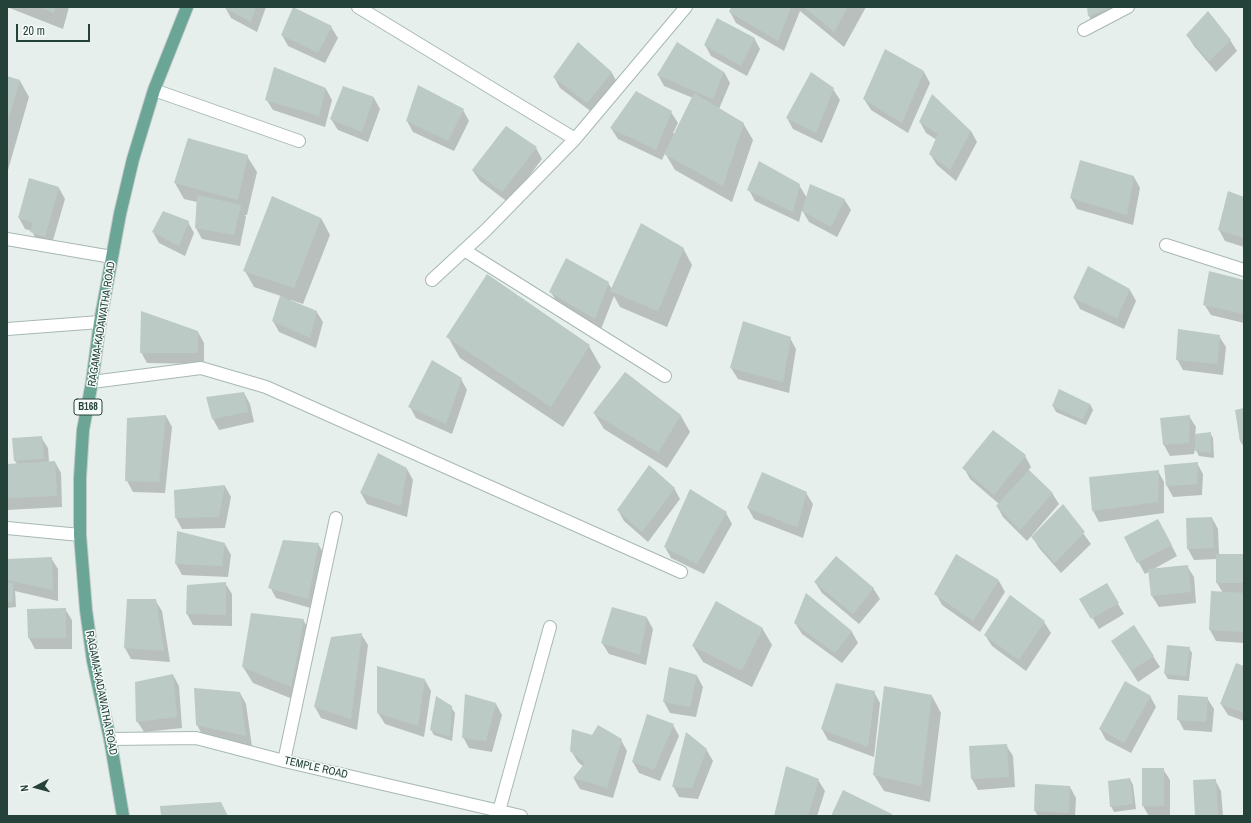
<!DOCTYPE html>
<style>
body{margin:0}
#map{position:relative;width:1251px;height:823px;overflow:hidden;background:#e6efeb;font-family:"Archivo Narrow",sans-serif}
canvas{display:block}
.frame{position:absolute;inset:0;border:8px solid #24423a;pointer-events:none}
.north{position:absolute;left:16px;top:767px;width:40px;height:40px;-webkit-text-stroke:3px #f7fbf9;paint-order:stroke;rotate:264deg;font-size:11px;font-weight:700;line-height:16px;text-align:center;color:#24423a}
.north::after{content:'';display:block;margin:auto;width:14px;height:18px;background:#24423a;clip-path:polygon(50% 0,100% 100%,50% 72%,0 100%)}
.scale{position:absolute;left:16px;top:24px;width:74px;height:18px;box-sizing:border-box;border:2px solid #24423a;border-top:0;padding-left:5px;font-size:12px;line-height:14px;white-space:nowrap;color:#24423a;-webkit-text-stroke:3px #f7fbf9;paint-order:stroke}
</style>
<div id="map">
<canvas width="1251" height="823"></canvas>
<div class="frame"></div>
<div class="north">N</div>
<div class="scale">20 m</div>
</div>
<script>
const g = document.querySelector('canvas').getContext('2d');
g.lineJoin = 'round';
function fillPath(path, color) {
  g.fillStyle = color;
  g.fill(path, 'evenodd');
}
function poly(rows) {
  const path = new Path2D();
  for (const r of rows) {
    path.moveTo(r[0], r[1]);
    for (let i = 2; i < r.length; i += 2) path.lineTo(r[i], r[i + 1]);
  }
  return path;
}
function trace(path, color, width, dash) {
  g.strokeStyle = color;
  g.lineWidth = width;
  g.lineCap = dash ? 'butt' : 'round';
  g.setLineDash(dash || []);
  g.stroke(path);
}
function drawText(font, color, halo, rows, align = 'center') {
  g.font = font + ' "Archivo Narrow",sans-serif';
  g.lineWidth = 3;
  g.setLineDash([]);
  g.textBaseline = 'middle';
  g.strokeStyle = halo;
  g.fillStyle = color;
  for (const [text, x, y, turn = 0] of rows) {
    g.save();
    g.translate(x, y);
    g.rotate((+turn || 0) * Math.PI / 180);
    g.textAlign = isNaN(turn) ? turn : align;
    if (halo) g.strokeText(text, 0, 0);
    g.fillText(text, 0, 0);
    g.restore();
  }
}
const shadow = poly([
 [7,7,69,7,63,29],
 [225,7,266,7,257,32,231,18],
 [732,7,866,7,844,47,800,11,784,51,736,23,730,12],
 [1088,7,1125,7,1126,15,1095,27,1089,16],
 [294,8,331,27,338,38,325,63,288,46,282,35],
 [1187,35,1230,40,1237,51,1216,72,1194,46],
 [754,38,760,49,747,76,711,56,705,45],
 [578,43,612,73,618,84,593,113,560,88,554,77],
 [885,50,924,72,930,83,908,133,871,110,864,99],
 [724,72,730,83,719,109,743,123,753,140,732,202,675,170,665,153,662,160,618,139,611,128,671,112,678,123,673,133,675,134,693,98,664,86,658,75],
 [7,77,20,81,29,97,8,170],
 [326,89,332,100,325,127,273,110,266,99],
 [833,89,840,100,822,143,793,129,787,118],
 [374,98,380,109,368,142,338,130,331,119],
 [463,110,469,121,454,151,413,132,407,121],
 [920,122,971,131,977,142,956,181,937,165,930,154,937,140,926,133],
 [536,148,542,159,509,203,480,181,473,171],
 [247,156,257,172,247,215,245,215,246,217,240,246,202,239,196,228,197,202,184,199,175,183],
 [1134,177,1140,188,1133,225,1077,209,1071,198],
 [799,185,807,198,844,199,851,210,837,237,809,222,802,210,799,222,755,201,749,190],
 [59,188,65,199,51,247,38,243,32,231,25,229,19,218],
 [1244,198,1244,247,1225,241,1219,230],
 [321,218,330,235,303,304,291,300,291,301,316,311,323,322,316,348,279,332,273,321,281,296,254,287,245,271],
 [188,222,194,233,185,256,159,243,153,232],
 [683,248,692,265,667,327,620,307,614,296,601,329,557,302,550,291,608,283,612,289],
 [1244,281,1244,323,1211,315,1204,304],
 [1130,290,1136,301,1124,329,1080,309,1074,298],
 [198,332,204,343,204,364,147,363,141,352],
 [1219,336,1226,347,1223,375,1183,370,1177,359],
 [448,337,589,346,601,367,563,427,460,358],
 [790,338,796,349,789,393,738,379,731,368],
 [626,373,681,416,690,432,667,468,604,429,594,413],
 [461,379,467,390,452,434,416,418,410,407],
 [244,393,250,404,254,422,219,430,213,419],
 [1090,404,1093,410,1086,425,1056,412,1053,406],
 [1244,409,1244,447,1240,441,1236,411],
 [166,416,172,427,165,493,133,492,127,481],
 [1189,416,1196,427,1195,435,1210,433,1213,438,1214,458,1199,456,1195,448,1194,454,1170,456,1164,445,1161,419],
 [41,437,48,448,49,462,55,462,61,473,62,507,7,510,7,465,17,464,15,461,13,439],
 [1025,456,1031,467,1028,471,1052,493,1059,504,1027,541,1003,517,997,506,999,504,970,479,964,468],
 [1197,463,1203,474,1202,495,1173,497,1167,486],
 [407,469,413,480,407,517,367,504,361,493],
 [1158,471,1164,482,1164,513,1099,522,1093,511,1090,478],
 [225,486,231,497,225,528,182,529,176,518],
 [674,488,680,499,648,542,624,521,618,510],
 [806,493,813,504,803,538,754,519,748,508],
 [1063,506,1091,544,1061,573,1039,548,1033,538],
 [726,513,732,524,704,574,671,558,665,547],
 [1212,518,1218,529,1219,555,1244,555,1244,643,1216,641,1210,630,1223,593,1217,583,1217,559,1194,560,1188,549],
 [1164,531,1177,556,1152,570,1187,566,1194,577,1196,603,1159,607,1152,596,1150,571,1145,574,1125,538],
 [225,544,231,555,228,577,182,575,176,564],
 [318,544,325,555,314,609,276,598,270,587],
 [51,558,58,569,58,601,15,591,16,607,7,608,7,560],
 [999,581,1005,592,980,632,942,605,936,594],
 [815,582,873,588,880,599,859,624,822,593],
 [225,583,232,594,232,626,193,625,187,614],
 [1106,584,1124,614,1099,629,1081,599],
 [806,594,852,632,858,643,842,663,802,634,795,623],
 [1011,596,1044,622,1051,633,1026,671,992,646,985,635],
 [155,600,162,611,170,662,131,659,125,648],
 [65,609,72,620,72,649,35,649,29,638,28,610],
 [647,618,653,629,646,665,609,654,602,643],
 [303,620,313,636,300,702,253,683,243,667],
 [762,628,772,645,752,687,703,662,693,646],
 [361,634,368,645,357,730,321,718,315,707],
 [1112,641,1153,656,1160,667,1138,682],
 [1189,648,1192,653,1189,681,1168,679,1165,674],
 [1244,667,1244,721,1228,715,1221,704],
 [173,675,179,686,182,728,144,732,137,721],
 [697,676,703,687,696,717,670,713,664,702],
 [425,680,431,691,424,737,385,724,378,713],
 [837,685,874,692,880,703,874,757,828,740,822,729],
 [240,693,246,704,252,747,203,736,197,725],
 [932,696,941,713,930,802,884,791,874,775],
 [1150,696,1156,707,1131,753,1106,740,1100,729],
 [1207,698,1214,709,1212,732,1184,730,1178,719],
 [496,704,502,715,492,752,469,748,463,737],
 [451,707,455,713,452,741,434,735,431,730],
 [673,725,679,736,660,781,639,773,633,762],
 [593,736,621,740,627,751,613,798,580,789,574,779,584,767,578,762,571,751],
 [1006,745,1013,756,1015,787,978,790,972,779,970,747],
 [706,749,713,761,698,799,679,797,673,786],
 [1163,769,1170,780,1170,816,1149,816,1143,806],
 [1130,779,1133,785,1136,809,1114,812,1111,806],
 [818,780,825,791,817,816,775,816],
 [1215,780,1221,791,1223,816,1196,816,1194,781],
 [1070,787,1076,798,1075,816,1038,816,1035,811]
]);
const building = poly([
 [39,7,56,7,54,13],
 [223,7,256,7,251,22],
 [293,7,332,26,318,53,281,35],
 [731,7,791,7,778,41,729,12],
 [804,7,848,7,834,32],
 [1087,7,1113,7,1088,16],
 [1208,11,1231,40,1209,61,1186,35],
 [717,18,755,38,741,66,704,45],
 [578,42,612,72,587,103,553,77],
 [677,42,724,72,713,99,657,75],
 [885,49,924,71,902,123,863,99],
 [274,67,326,88,319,116,265,100],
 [811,72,834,88,816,133,786,118],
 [7,76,20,80,7,124],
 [418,85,464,109,448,141,406,121],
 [343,86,374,97,362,132,330,119],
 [636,91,672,111,656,150,610,128],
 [694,93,744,123,723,186,664,154],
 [932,94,971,131,950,170,929,154,938,134,919,122],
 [506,126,537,147,502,192,472,170],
 [188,138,248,155,238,200,174,183],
 [1080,160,1134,176,1127,215,1070,198],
 [759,161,800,184,793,212,747,190],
 [29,178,59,187,45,237,30,232,33,223,18,218],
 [810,184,845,199,831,227,802,211],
 [1228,191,1244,197,1244,238,1218,230],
 [197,195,241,205,234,235,195,228],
 [272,196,321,218,294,288,243,271],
 [163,211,189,221,179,246,152,232],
 [641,223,684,248,658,311,610,291],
 [566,258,609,282,595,319,549,292],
 [1088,266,1130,289,1117,318,1073,298],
 [1209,271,1244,280,1244,314,1203,305],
 [487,274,590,345,551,407,446,337],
 [280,296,317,311,310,338,272,321],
 [141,311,198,331,198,353,140,353],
 [743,321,791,337,783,382,730,368],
 [1178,329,1220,335,1217,364,1176,360],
 [432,360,462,378,446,424,408,407],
 [625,372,681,415,658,453,593,413],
 [1059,389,1090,404,1083,420,1052,406],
 [244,392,248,412,212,419,206,397],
 [1244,408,1244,440,1240,441,1235,410],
 [166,415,159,482,125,481,127,418],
 [1190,415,1189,443,1163,445,1160,418],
 [993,430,1026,455,994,495,962,468],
 [1211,432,1211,453,1195,451,1195,434],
 [42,436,44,459,14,461,12,438],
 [378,453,407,468,401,506,360,493],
 [55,461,57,496,7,498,7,464],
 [1198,462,1197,484,1166,486,1164,465],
 [649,465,675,488,642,532,617,510],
 [1029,470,1053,493,1020,530,996,506],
 [1159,470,1158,502,1092,511,1089,477],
 [762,472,807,492,797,527,747,508],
 [225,485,219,517,175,518,174,490],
 [690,489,727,512,697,564,664,547],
 [1063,504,1085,532,1055,563,1031,537],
 [1212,517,1214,548,1187,549,1186,518],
 [1158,519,1172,545,1137,563,1124,537],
 [177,531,225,543,222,566,175,564],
 [283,540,319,543,308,599,268,588],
 [956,554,999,580,973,621,934,594],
 [1216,554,1244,554,1244,583,1216,583],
 [836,556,874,588,853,614,814,582],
 [52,557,53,590,7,580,7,559],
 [1188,565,1191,592,1151,596,1148,569],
 [226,582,226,615,186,614,187,585],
 [7,583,13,583,13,602,7,603],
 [1107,583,1119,603,1091,619,1079,599],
 [1211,591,1244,593,1244,632,1209,630],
 [806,593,852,631,835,653,794,623],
 [1010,595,1045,621,1019,660,984,635],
 [127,599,156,599,164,651,124,648],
 [716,601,763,628,742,671,692,646],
 [612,607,647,617,640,655,601,643],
 [66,608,66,638,28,638,27,609],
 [251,613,304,619,291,687,242,667],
 [1134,625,1154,656,1131,671,1111,641],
 [362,633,351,719,314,707,331,637],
 [1167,645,1190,647,1186,676,1164,674],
 [1236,663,1244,666,1244,713,1220,704],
 [377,666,425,679,418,726,377,713],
 [669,667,697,675,690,707,663,702],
 [173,674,177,717,136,722,135,682],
 [1125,681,1151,696,1124,743,1099,729],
 [836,683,875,691,868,747,821,729],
 [884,686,932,695,921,786,873,775],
 [194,688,240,692,246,736,196,725],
 [465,694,496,703,486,741,462,738],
 [1178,695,1208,697,1206,722,1177,720],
 [436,696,452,706,450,737,430,730],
 [647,714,674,724,654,770,632,762],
 [598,725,622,739,607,788,573,778,585,763,570,751,572,729,592,735],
 [686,732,707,749,692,788,672,787],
 [1007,744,1009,777,971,779,969,746],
 [786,766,819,779,808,816,774,816],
 [1142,768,1164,768,1164,806,1142,806],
 [1130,778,1133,804,1110,807,1108,781],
 [1216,779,1218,815,1195,816,1193,780],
 [1035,784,1070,786,1069,813,1034,811],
 [843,790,892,814,891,816,831,816],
 [221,802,228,816,161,816,160,806]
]);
const service = poly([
 [154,90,299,141],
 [7,239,112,257],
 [7,528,80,535],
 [284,761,336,518],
 [499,811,550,627]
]);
const minor = poly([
 [358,7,575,139],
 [1084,30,1128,7],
 [1166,245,1244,270],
 [464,250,665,376],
 [432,280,486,230,575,139,686,7],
 [7,329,100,322],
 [92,382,201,368,266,387,681,572]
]);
const tertiary = poly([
 [110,739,196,738,284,761,521,816]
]);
const primary = poly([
 [123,816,110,739,93,661,86,610,80,535,80,478,83,430,92,382,100,322,120,214,133,159,154,90,187,7]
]);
const shields = [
 [88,407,28]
];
const shieldNames = [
 ["B168",88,407]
];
const streetNames = [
 ["RAGAMA-KADAWATHA ROAD",102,324,-81],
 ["RAGAMA-KADAWATHA ROAD",101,693,79],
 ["TEMPLE ROAD",316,768,13]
];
fillPath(shadow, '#0003');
fillPath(building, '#bbcac4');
trace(service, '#a8b8b2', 14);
trace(minor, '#a8b8b2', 14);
trace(tertiary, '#a8b8b2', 14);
trace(primary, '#c2cac8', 14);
trace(service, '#fff', 12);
trace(minor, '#fff', 12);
trace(tertiary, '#fff', 12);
trace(primary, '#6aa596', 12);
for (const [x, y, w] of shields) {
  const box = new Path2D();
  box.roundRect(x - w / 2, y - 8, w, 16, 3);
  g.fillStyle = '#f7fbf9';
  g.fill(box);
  trace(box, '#24423a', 1);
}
drawText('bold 10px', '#24423a', null, shieldNames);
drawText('11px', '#24423a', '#f7fbf9', streetNames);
</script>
